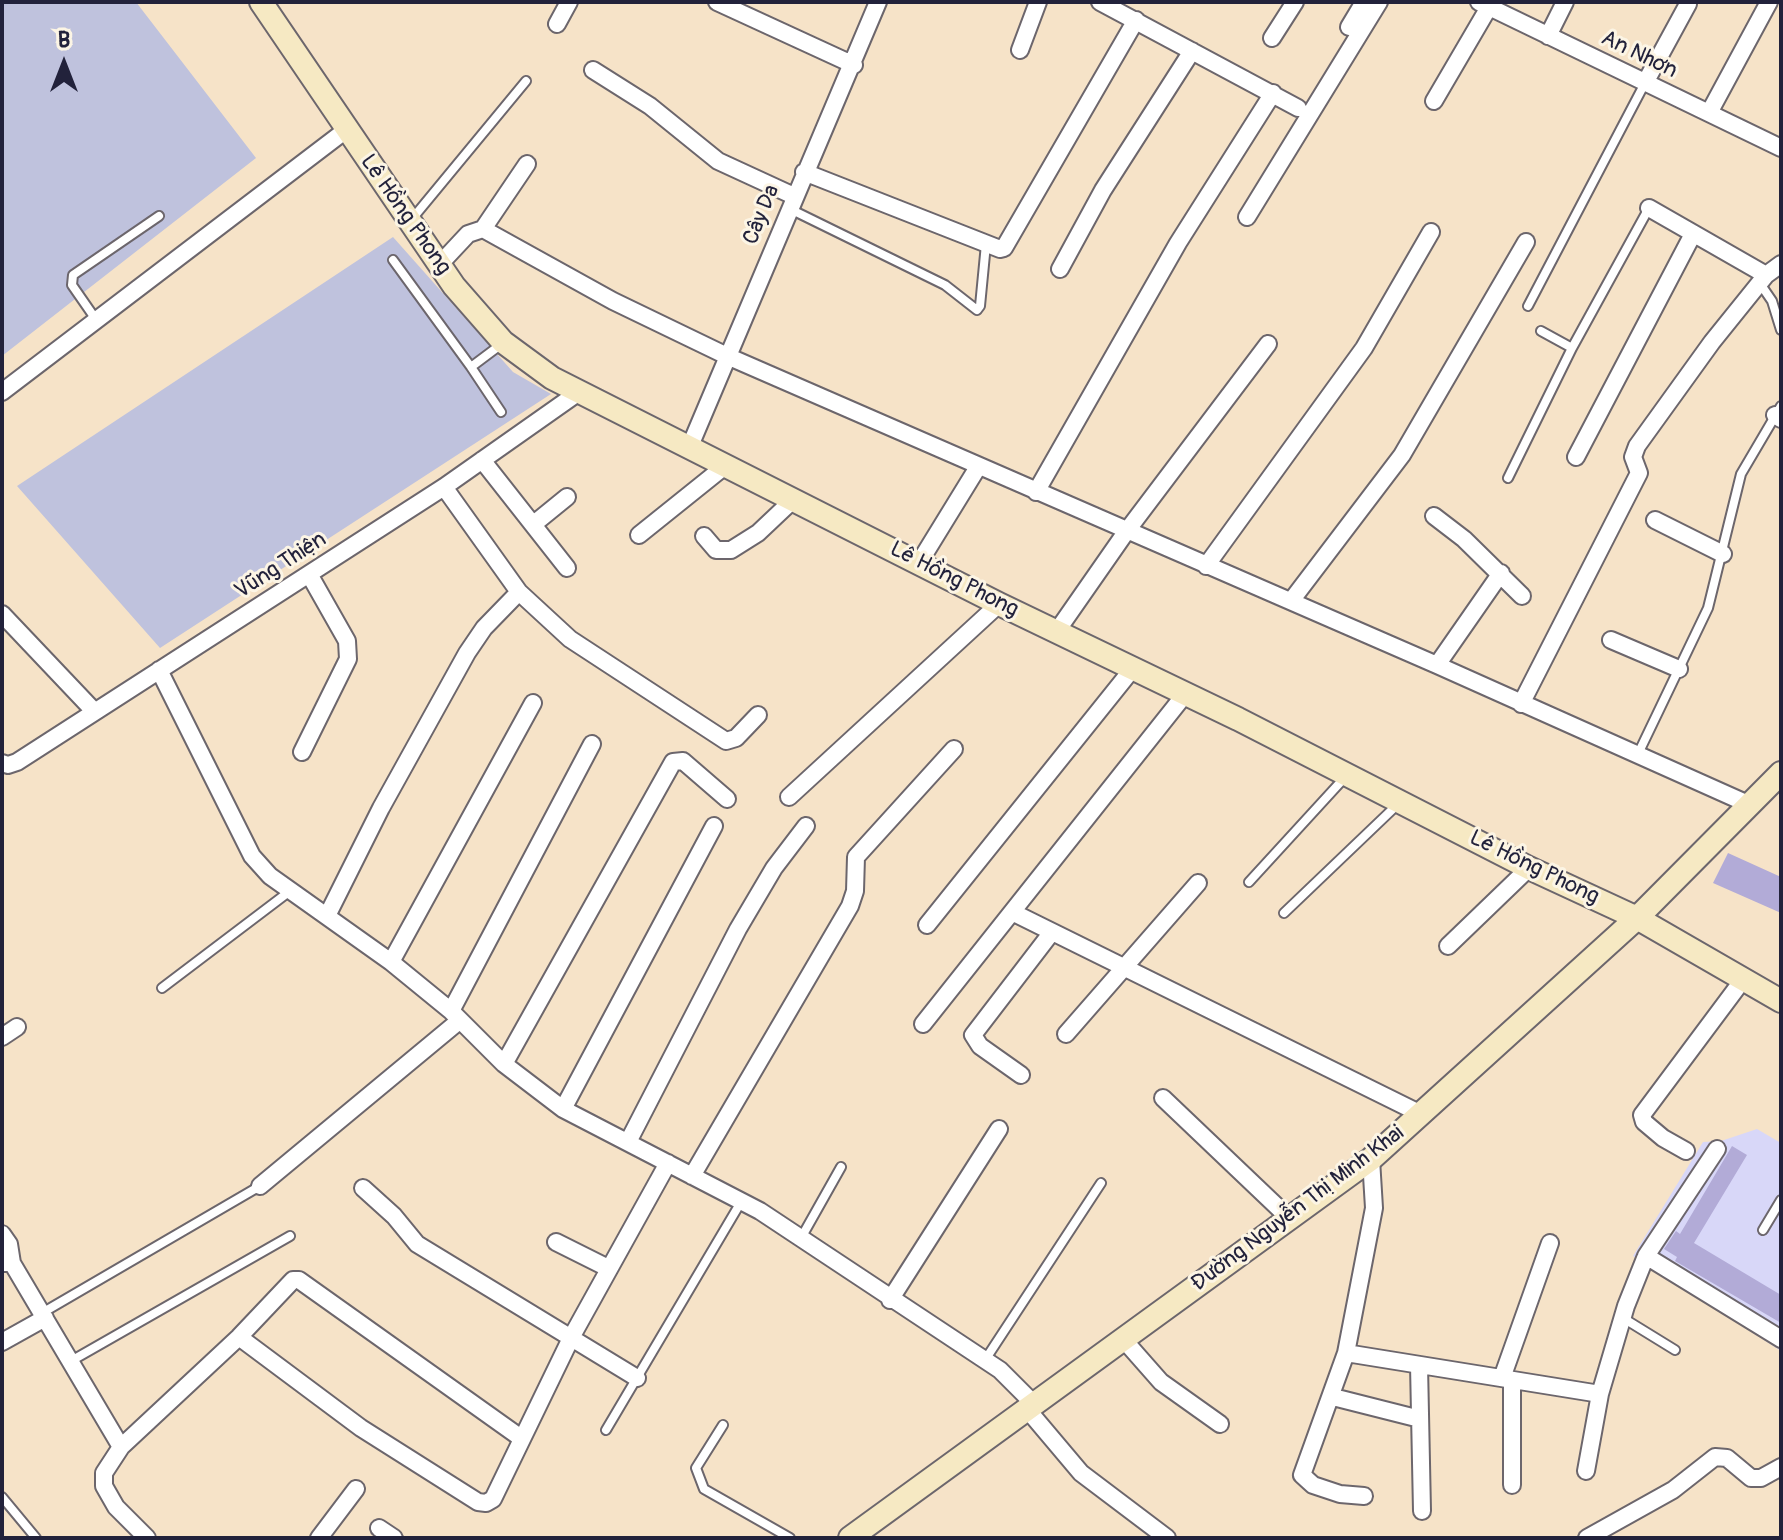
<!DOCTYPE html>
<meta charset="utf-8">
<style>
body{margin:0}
#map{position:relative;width:1783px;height:1540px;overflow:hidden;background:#f6e3c8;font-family:Pangolin,sans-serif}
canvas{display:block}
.frame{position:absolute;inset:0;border:4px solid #22223b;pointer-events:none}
.north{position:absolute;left:24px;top:24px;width:80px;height:80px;-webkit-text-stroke:6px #fcf5e5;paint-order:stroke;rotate:0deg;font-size:22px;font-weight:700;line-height:32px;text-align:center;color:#22223b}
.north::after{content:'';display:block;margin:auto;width:28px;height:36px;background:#22223b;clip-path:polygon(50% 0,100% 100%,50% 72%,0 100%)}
</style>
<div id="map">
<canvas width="1783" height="1540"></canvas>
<div class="frame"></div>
<div class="north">B</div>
</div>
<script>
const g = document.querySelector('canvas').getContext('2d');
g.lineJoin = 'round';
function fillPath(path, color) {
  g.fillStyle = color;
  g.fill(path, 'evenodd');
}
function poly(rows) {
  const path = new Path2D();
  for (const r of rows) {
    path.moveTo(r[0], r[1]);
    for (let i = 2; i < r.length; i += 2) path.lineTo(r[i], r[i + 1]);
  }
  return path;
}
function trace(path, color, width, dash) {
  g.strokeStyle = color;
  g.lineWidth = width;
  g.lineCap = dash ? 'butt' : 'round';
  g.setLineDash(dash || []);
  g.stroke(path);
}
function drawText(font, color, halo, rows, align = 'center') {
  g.font = font + ' Pangolin,sans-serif';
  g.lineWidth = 6;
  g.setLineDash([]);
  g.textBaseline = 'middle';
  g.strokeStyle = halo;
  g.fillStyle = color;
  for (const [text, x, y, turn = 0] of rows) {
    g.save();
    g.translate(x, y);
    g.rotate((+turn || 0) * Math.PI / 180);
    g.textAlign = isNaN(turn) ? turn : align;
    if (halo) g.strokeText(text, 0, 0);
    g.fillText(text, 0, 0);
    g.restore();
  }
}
const built = poly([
 [1757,1129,1781,1143,1781,1351,1633,1256,1703,1142,1721,1141]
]);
const industrial = poly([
 [2,2,136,2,256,158,2,356],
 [393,237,513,372,551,394,160,648,17,486]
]);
const building = poly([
 [1728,853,1781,877,1781,913,1713,883],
 [1732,1146,1747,1155,1694,1243,1781,1295,1781,1323,1675,1261,1677,1257,1664,1249,1676,1231,1680,1234]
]);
const lane = poly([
 [790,209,945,285,977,310,980,306,986,244],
 [412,219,526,81],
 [393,260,471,367,503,343],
 [1759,282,1772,301,1781,330],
 [1528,306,1645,83],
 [97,321,72,285,73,275,159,216],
 [1541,331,1572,348],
 [471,367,501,412],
 [1508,478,1572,348,1649,208],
 [1637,756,1708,608,1741,474,1781,406],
 [1249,882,1347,775],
 [1284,913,1397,805],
 [162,988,290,891],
 [1763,1230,1781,1200],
 [801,1238,841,1167],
 [42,1313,260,1186],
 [1623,1318,1675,1350],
 [985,1360,1101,1183],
 [71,1361,290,1236],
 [723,1425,696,1468,704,1489,790,1538],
 [606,1430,741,1202],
 [2,1497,36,1538]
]);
const street = poly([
 [717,2,854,65],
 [1100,2,1298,108],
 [1479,2,1781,148],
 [557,24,569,2],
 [1349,27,1364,2],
 [1548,36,1565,2],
 [1272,38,1295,2],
 [1020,50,1038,2],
 [593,70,650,106,718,161,794,196],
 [1645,83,1688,4],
 [1434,101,1489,7],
 [1709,113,1769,2],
 [804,172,1000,249,1004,248,1136,20],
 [1649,208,1766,275],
 [1247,217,1379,2],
 [483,229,613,301,727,356,1437,665,1748,804],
 [439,265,468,234,483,229,527,164],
 [1060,269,1103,190,1192,51],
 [2,392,346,130],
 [1775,415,1781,419],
 [690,446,878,2],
 [1576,457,1693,234],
 [482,460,567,568],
 [444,487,519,592,570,639,726,741,736,738,758,715],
 [1036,492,1178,243,1273,93],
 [1434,516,1464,539,1522,596],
 [1655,520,1723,554],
 [535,523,567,497],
 [639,535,725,466],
 [704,536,716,550,731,550,758,533,794,499],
 [919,563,978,467],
 [1206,566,1364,348,1431,232],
 [1291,601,1402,455,1526,242],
 [2,614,94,711],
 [1057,631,1126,532,1268,344],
 [1611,640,1679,669],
 [1437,665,1501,573],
 [159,670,252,856,270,876,391,962,451,1011,504,1064,563,1109,760,1211,1000,1370,1034,1404],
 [1521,704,1639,473,1633,457,1637,446,1712,342,1766,275,1781,264],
 [302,752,348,659,347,641,309,574],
 [2,763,8,765,17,762,444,487,579,392],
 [789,797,999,604],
 [1012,912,1421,1114],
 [328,914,381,808,467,653,484,628,519,592],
 [927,925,1134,667],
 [1448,946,1529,868],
 [391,962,533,703],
 [451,1011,592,744],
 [923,1024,1186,693],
 [1066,1034,1198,883],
 [2,1037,17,1027],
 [504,1064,673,762,683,761,727,799],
 [1021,1075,980,1046,973,1035,1052,932],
 [1163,1098,1289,1218],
 [563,1109,714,826],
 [628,1142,738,929,774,868,806,826],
 [1686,1151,1663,1138,1644,1122,1642,1115,1742,981],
 [692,1176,850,906,855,891,856,857,954,749],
 [260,1186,459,1021],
 [363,1188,394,1216,417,1244,637,1378],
 [2,1234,9,1244,12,1263],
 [556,1242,608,1268],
 [1646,1256,1781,1339],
 [2,1263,12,1263,121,1447],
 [890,1300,999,1129],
 [239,1337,361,1428,478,1502,486,1503,493,1499,572,1336,668,1163],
 [1124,1340,1161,1382,1220,1424],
 [2,1342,45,1318],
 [1346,1353,1600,1394],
 [1419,1365,1422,1511],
 [1502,1378,1550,1243],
 [1333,1397,1420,1419],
 [1027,1409,1081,1473,1167,1538],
 [1586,1471,1600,1394,1626,1306,1646,1256,1717,1149],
 [1512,1485,1512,1380],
 [1364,1496,1340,1494,1313,1485,1302,1475,1346,1353,1374,1208,1371,1159],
 [379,1528,394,1538],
 [147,1538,116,1507,104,1486,104,1473,121,1447,239,1337,293,1280,299,1280,521,1438],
 [319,1538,356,1489],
 [1587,1538,1673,1490,1715,1457,1727,1458,1751,1478,1761,1478,1781,1467]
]);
const secondary = poly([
 [261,2,454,286,503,342,552,378,999,604,1238,719,1529,868,1637,918,1781,1001],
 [850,1538,1371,1159,1637,918,1781,773]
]);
const streetNames = [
 ["An Nhơn",1639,55,26],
 ["Lê Hồng Phong",405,215,55],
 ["Cây Da",762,215,-68],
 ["Vũng Thiện",281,566,-33],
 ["Lê Hồng Phong",954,580,27],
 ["Lê Hồng Phong",1534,868,26],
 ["Đường Nguyễn Thị Minh Khai",1298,1209,-37]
];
fillPath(built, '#d8d7f8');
fillPath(industrial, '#bfc2dd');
fillPath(building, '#b2abd7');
trace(lane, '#6c666c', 12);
trace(street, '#6c666c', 20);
trace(secondary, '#6c666c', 26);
trace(lane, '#fff', 8);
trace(street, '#fff', 16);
trace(secondary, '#f6e9c3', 22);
drawText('22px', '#22223b', '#fcf5e5', streetNames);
</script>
